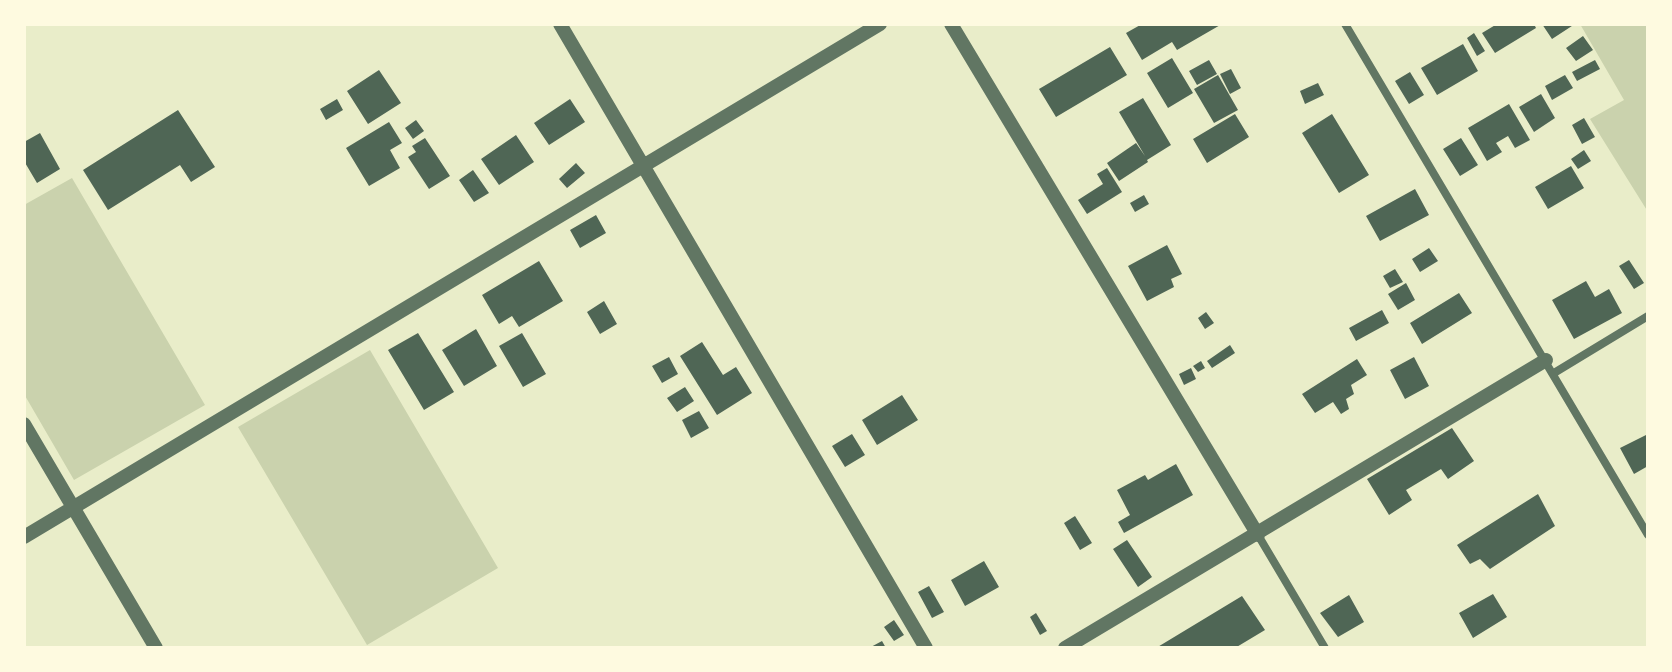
<!DOCTYPE html>
<style>
body{margin:0}
#map{position:relative;width:1672px;height:672px;overflow:hidden;background:#e9edc9;font-family:Raleway,sans-serif}
canvas{display:block}
.frame{position:absolute;inset:0;border:26px solid #fefae0;pointer-events:none}
</style>
<div id="map">
<canvas width="1672" height="672"></canvas>
<div class="frame"></div>
</div>
<script>
const g = document.querySelector('canvas').getContext('2d');
g.lineJoin = 'round';
function fillPath(path, color) {
  g.fillStyle = color;
  g.fill(path, 'evenodd');
}
function poly(rows) {
  const path = new Path2D();
  for (const r of rows) {
    path.moveTo(r[0], r[1]);
    for (let i = 2; i < r.length; i += 2) path.lineTo(r[i], r[i + 1]);
  }
  return path;
}
function trace(path, color, width, dash) {
  g.strokeStyle = color;
  g.lineWidth = width;
  g.lineCap = dash ? 'butt' : 'round';
  g.setLineDash(dash || []);
  g.stroke(path);
}
const green = poly([
 [1580,24,1648,24,1648,212,1590,119,1624,100],
 [72,178,205,405,74,480,24,394,24,205],
 [370,350,498,568,367,645,238,427]
]);
const building = poly([
 [1142,24,1222,24,1177,50,1172,42,1142,60,1126,33],
 [1497,24,1534,24,1536,28,1495,53,1482,33],
 [1542,24,1575,24,1552,39],
 [1474,33,1485,51,1477,56,1467,38],
 [1583,36,1593,50,1576,61,1566,48],
 [1463,44,1478,71,1437,95,1421,68],
 [1110,47,1127,75,1056,117,1039,89],
 [1172,58,1193,93,1168,108,1147,73],
 [1209,60,1217,74,1197,85,1189,71],
 [1595,60,1600,69,1577,81,1572,72],
 [1231,69,1241,88,1230,94,1220,74],
 [379,70,401,103,368,124,347,91],
 [1410,72,1424,95,1409,104,1395,81],
 [1218,75,1238,110,1214,123,1194,89],
 [1565,75,1573,88,1552,100,1545,86],
 [1318,83,1324,95,1305,104,1300,91],
 [1541,94,1555,118,1534,132,1519,107],
 [1143,98,1171,145,1147,160,1148,162,1119,181,1107,163,1136,143,1145,156,1119,112],
 [337,99,343,110,326,120,320,109],
 [570,99,585,122,549,145,534,123],
 [1509,104,1530,140,1515,148,1508,136,1496,143,1502,152,1487,161,1468,128],
 [178,110,215,167,191,182,180,165,108,210,83,170],
 [1235,114,1249,137,1207,163,1193,139],
 [1332,114,1369,175,1339,193,1302,133],
 [1584,118,1595,137,1582,144,1572,125],
 [416,120,424,131,413,139,405,128],
 [389,122,402,143,390,150,400,168,369,186,346,148],
 [40,133,60,169,37,183,24,161,24,142],
 [516,135,534,162,499,185,481,159],
 [425,138,450,176,429,189,408,157,416,152,412,146],
 [1461,138,1478,165,1460,176,1443,149],
 [1584,150,1591,161,1578,169,1571,159],
 [576,163,585,173,567,188,559,179],
 [1571,166,1584,188,1548,209,1535,187],
 [1107,168,1122,192,1087,214,1078,200,1103,184,1097,174],
 [473,170,489,193,474,202,459,180],
 [1415,189,1429,215,1380,241,1366,216],
 [1144,195,1149,204,1135,212,1130,203],
 [596,215,606,233,580,248,570,230],
 [1167,245,1182,274,1171,279,1174,287,1147,301,1128,266],
 [1429,248,1438,261,1420,272,1412,259],
 [1629,260,1644,283,1634,289,1619,266],
 [539,261,563,301,519,327,512,316,499,324,482,295],
 [1395,269,1403,282,1390,288,1383,276],
 [1586,281,1595,297,1609,289,1622,313,1574,339,1552,300],
 [1406,283,1415,300,1398,310,1388,294],
 [1459,293,1472,313,1422,344,1410,323],
 [604,301,617,324,600,334,587,312],
 [1382,310,1389,323,1356,341,1349,328],
 [1206,312,1214,323,1205,329,1198,318],
 [476,329,497,366,464,386,442,350],
 [418,333,454,392,424,410,388,350],
 [522,333,546,374,523,387,499,346],
 [702,342,723,375,736,367,752,393,717,415,680,356],
 [1230,345,1235,353,1212,368,1207,361],
 [669,357,678,374,662,383,652,366],
 [1414,357,1429,386,1405,399,1390,370],
 [1357,359,1367,375,1351,385,1354,394,1346,399,1349,409,1341,414,1333,402,1315,413,1302,394],
 [1201,361,1205,368,1198,372,1193,366],
 [1191,368,1196,379,1184,385,1179,374],
 [685,387,694,401,677,412,667,398],
 [902,395,918,420,877,445,862,420],
 [699,411,709,428,691,438,682,420],
 [1452,428,1474,461,1448,479,1441,469,1406,490,1412,500,1389,515,1367,479],
 [852,434,865,455,845,467,832,446],
 [1648,434,1648,466,1634,474,1620,448],
 [1176,464,1193,495,1124,533,1118,522,1130,515,1117,490,1145,475,1148,480],
 [1538,494,1555,526,1490,569,1480,559,1470,564,1457,545],
 [1075,516,1092,543,1080,550,1064,523],
 [1127,540,1152,577,1138,587,1113,549],
 [984,561,999,587,965,606,951,580],
 [929,586,944,612,932,618,918,592],
 [1493,594,1507,617,1473,638,1459,613],
 [1349,595,1364,622,1338,637,1320,613],
 [1242,596,1265,630,1235,648,1156,648],
 [1036,613,1047,631,1040,635,1030,617],
 [894,620,904,635,894,641,884,627],
 [882,641,886,648,869,648]
]);
const minor = poly([
 [1345,24,1648,535],
 [1554,373,1648,316],
 [1258,535,1325,648]
]);
const tertiary = poly([
 [560,24,926,648],
 [951,24,1258,535],
 [24,424,156,648],
 [24,537,880,24],
 [1065,648,1546,360]
]);
fillPath(green, '#cad2ad');
fillPath(building, '#4f6655');
trace(minor, '#617663', 8);
trace(tertiary, '#617663', 14);
</script>
